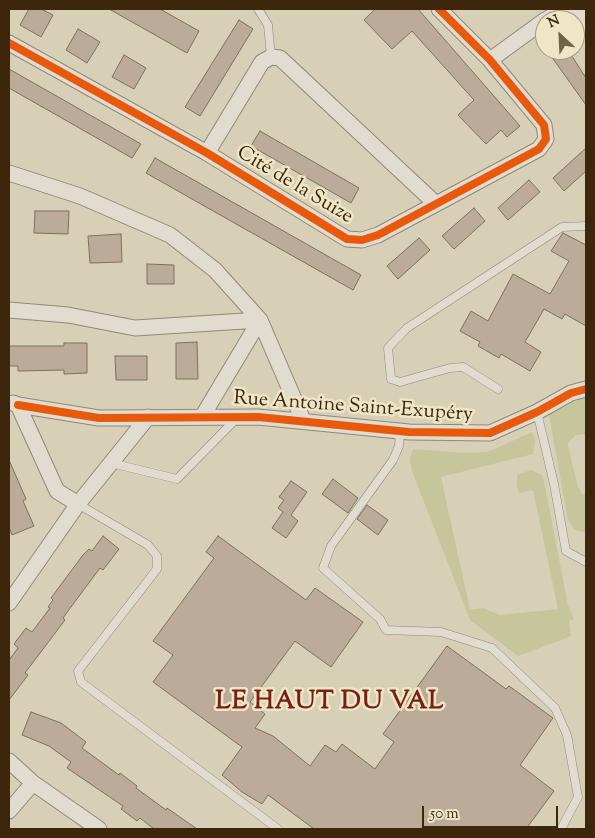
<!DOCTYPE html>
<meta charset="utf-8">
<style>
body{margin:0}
#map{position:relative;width:595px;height:838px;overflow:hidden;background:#d7d0b6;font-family:"Sorts Mill Goudy",serif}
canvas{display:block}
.frame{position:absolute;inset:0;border:10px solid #3c260c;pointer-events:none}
.north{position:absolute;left:535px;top:10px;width:50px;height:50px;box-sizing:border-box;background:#eee6c6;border:1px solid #a7997c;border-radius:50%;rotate:335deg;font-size:14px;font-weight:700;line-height:20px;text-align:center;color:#3c260c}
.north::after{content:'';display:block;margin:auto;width:18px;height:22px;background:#726248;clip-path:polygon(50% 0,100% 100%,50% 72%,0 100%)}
.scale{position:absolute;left:422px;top:806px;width:136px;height:22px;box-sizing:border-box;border:2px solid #3c260c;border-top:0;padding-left:6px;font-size:15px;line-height:18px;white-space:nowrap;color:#3c260c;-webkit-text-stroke:4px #eee6c6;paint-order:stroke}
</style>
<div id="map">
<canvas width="595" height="838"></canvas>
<div class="frame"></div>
<div class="north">N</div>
<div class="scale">50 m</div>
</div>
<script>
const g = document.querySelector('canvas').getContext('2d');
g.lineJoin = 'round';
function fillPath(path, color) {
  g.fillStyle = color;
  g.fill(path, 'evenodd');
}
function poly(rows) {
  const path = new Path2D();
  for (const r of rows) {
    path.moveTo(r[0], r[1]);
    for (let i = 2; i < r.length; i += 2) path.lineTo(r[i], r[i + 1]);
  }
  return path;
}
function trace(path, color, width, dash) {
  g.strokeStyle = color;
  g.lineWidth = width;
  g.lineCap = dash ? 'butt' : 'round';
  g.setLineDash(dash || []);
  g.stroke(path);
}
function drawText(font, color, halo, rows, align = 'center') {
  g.font = font + ' "Sorts Mill Goudy",serif';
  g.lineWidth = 5;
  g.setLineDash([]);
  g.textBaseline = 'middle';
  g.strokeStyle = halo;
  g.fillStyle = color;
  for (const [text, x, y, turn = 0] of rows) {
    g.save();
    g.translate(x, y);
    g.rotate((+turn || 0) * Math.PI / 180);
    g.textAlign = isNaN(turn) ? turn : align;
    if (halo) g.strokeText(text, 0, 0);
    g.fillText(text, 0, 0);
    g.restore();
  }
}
const green = poly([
 [586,396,586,434,576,435,568,443,568,446,578,487,582,494,586,495,586,532,574,530,568,520,549,415],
 [532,432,535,440,533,454,441,477,470,610,483,608,500,615,558,609,533,490,519,493,517,486,517,475,521,473,532,470,543,476,568,605,574,619,569,621,571,636,518,656,470,620,412,471,410,459,413,449,465,453,488,452]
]);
const building = poly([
 [29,9,41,9,53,15,41,37,20,25,29,9],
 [109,9,160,9,199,31,187,53,109,9],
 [375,9,418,9,520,126,507,137,501,130,486,144,458,115,474,100,412,31,392,49,364,20,375,9],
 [239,20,253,29,200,116,185,107,239,20],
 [78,29,100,42,87,63,66,50,78,29],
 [562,50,568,50,586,78,586,105,551,56,562,50],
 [124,55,146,68,134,89,112,77,124,55],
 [9,69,141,144,132,158,9,88,9,69],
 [260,131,359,188,351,203,251,146,260,131],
 [586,148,586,171,564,191,553,178,586,148],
 [155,158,361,275,353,290,146,173,155,158],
 [529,180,540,192,508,220,498,208,529,180],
 [474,208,485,221,454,249,442,236,474,208],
 [35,211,69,211,68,234,34,233,35,211],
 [563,233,586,245,586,326,565,314,562,319,544,309,525,342,541,352,530,371,501,354,499,358,478,346,480,342,460,331,471,311,488,321,513,274,550,294,569,261,551,251,563,233],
 [121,234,122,262,90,263,88,236,121,234],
 [419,238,430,250,398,279,387,266,419,238],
 [147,264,174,265,174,284,147,284,147,264],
 [197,342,198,379,176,379,176,343,197,342],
 [64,343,87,343,87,373,64,374,64,370,18,371,18,366,9,366,9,346,64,346,64,343],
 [115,356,147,356,147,380,116,380,115,356],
 [9,460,26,499,23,501,34,526,12,535,9,527,9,460],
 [333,479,358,498,348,513,322,494,333,479],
 [291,481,307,492,291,515,298,521,286,538,272,528,283,512,278,508,284,500,279,497,291,481],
 [367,505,388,520,378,535,357,519,367,505],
 [103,536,119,549,103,570,100,568,68,611,63,618,65,620,25,673,28,675,9,700,9,660,18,648,14,644,26,628,32,632,50,608,48,607,53,600,51,598,83,555,89,549,92,551,103,536],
 [218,536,306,600,315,588,363,622,331,667,295,641,250,702,265,714,255,728,273,736,310,766,325,745,336,752,342,744,375,769,394,742,383,734,447,646,506,689,509,686,553,718,520,765,554,791,526,829,314,829,268,795,262,804,242,792,222,775,242,747,153,682,173,655,153,641,214,558,206,552,218,536],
 [31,712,61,723,86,742,82,748,119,775,120,773,137,786,136,788,166,810,167,808,197,829,154,829,140,818,137,821,121,809,123,806,67,768,71,762,49,746,22,735,31,712]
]);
const service = poly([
 [258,9,268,25,271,57],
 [498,389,463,367,450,368,400,382,391,379,388,348,407,328,562,227,586,226],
 [537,412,554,484,566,551,586,562],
 [400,431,399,446,393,460,331,546,323,568,380,619,386,630,441,632,492,648,555,708,567,735,578,797,561,829],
 [111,463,177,479,237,418],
 [78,504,148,545,157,556,157,569,78,671,81,682,278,829]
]);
const minor = poly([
 [546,20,562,9],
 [9,43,207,153,347,239,362,240,378,235,539,149,546,139,544,125,490,60,439,9],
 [490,60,545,20],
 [207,153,262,62,271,57,280,58,436,204],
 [9,173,80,196,170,235,215,270,260,320,303,420],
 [9,310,68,315,135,328,260,320],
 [18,405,99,418,258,417,409,432,490,433,537,412,571,393,586,389],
 [202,417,260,320],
 [78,504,148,417],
 [9,603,78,504,57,491,18,405,13,403],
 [9,761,33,783,99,829],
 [9,811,33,783]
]);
const tertiary = poly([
 [575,9,586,24]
]);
const cycleway = poly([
 [9,43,207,153,347,239,362,240,378,235,539,149,546,139,544,125,490,60,439,9],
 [18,405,99,418,258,417,409,432,490,433,537,412,571,393,586,389]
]);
const streetNames = [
 ["Cité de la Suize",294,186,31],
 ["Rue Antoine Saint-Exupéry",353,408,4]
];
const districtNames = [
 ["LE HAUT DU VAL",330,704]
];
fillPath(green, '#c5c69c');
fillPath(building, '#bbab98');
trace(building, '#797261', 1);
trace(service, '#908877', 9);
trace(minor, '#908877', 17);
trace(tertiary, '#908877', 21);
trace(service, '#e0dccf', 8);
trace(minor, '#e0dccf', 15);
trace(tertiary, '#e0dccf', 19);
trace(cycleway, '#e8590c', 8);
drawText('20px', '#3c260c', '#eee6c6', streetNames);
g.letterSpacing = '1px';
drawText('bold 25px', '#7a1f14', '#eee6c6', districtNames);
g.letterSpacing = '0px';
</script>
